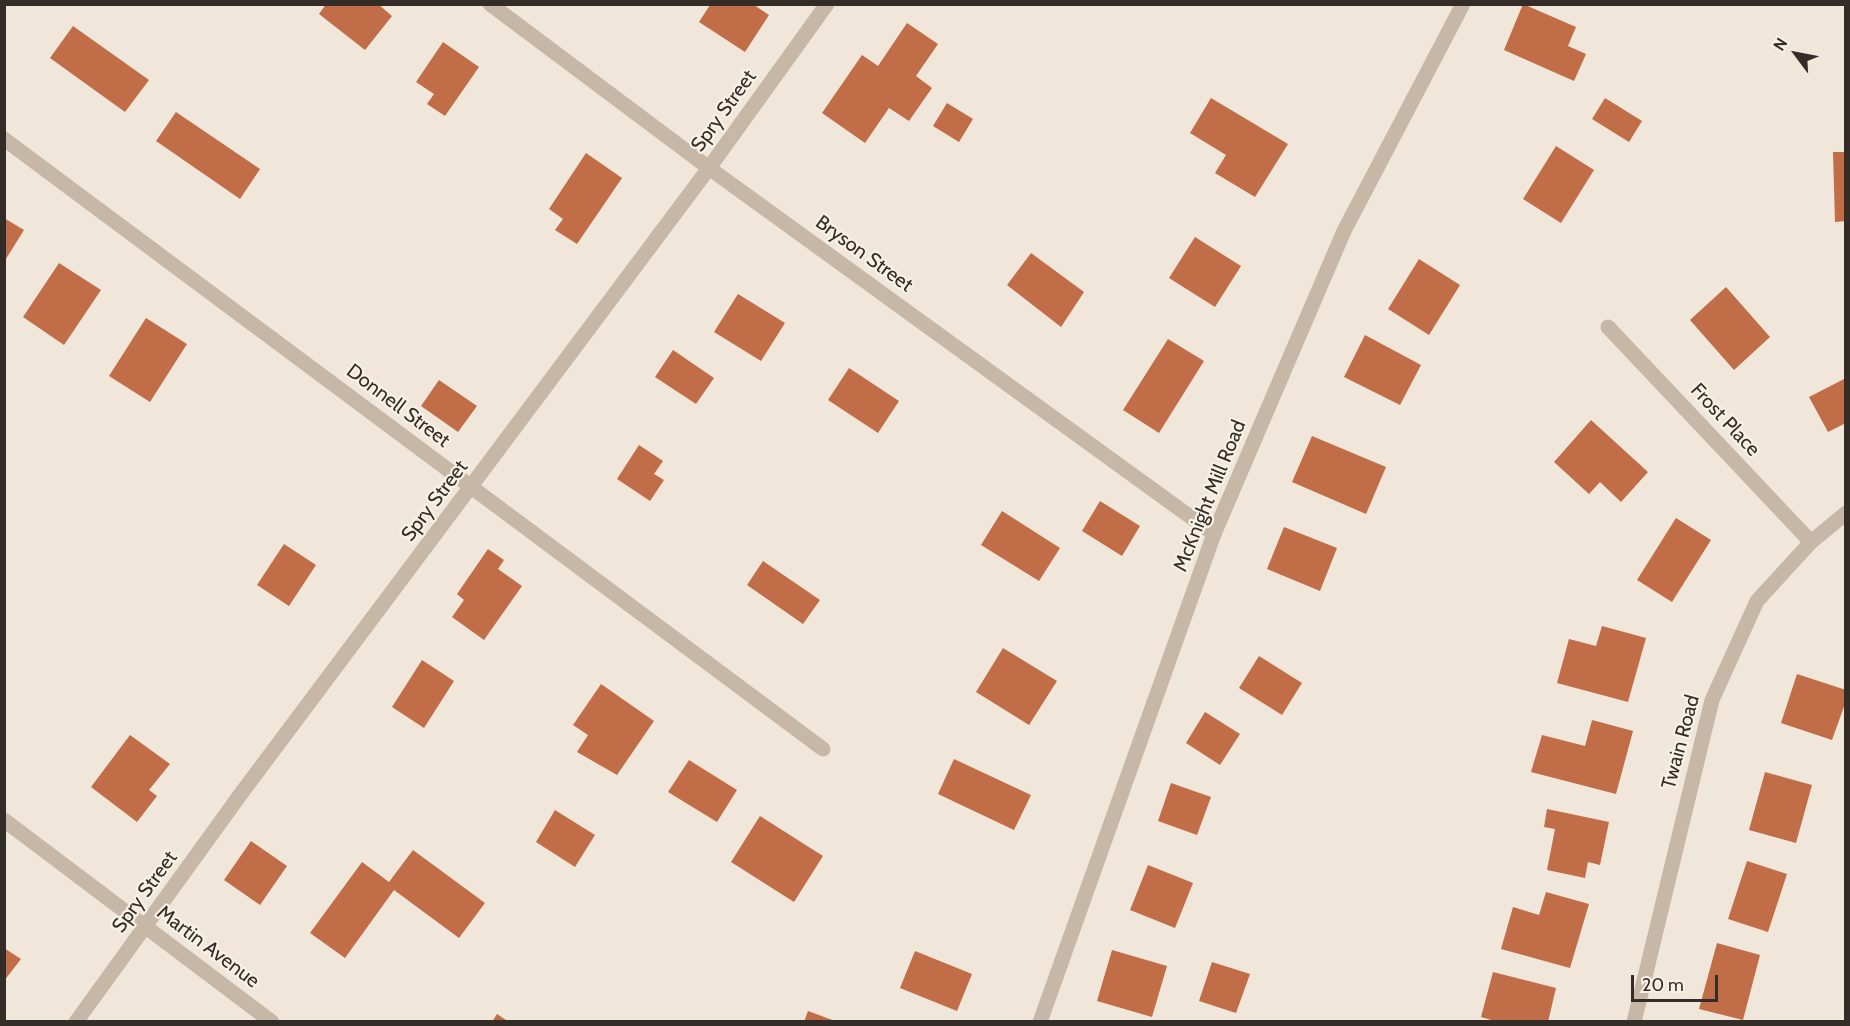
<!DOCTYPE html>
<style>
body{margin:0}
#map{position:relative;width:1850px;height:1026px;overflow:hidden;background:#f0e7da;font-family:Cabin,sans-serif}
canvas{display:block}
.frame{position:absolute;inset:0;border:6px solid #342c27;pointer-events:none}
.north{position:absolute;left:1766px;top:24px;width:60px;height:60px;-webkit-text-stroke:4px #f8f1e6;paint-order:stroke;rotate:302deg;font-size:16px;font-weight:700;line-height:24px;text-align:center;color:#342c27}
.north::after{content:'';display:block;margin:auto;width:21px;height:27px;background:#342c27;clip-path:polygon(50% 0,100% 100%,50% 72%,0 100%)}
.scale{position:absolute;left:1631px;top:975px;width:87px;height:27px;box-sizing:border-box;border:3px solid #342c27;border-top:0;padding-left:8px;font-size:18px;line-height:21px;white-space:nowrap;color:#342c27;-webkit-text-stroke:4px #f8f1e6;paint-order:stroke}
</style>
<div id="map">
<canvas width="1850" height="1026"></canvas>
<div class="frame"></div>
<div class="north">N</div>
<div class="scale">20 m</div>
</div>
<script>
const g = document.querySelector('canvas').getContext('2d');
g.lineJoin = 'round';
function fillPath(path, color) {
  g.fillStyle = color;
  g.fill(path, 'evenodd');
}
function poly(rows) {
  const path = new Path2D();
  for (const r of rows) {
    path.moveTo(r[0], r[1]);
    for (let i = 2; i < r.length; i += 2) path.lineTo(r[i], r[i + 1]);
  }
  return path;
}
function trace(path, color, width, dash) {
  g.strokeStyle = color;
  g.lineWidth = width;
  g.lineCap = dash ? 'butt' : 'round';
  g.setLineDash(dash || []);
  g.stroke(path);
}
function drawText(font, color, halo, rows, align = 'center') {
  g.font = font + ' Cabin,sans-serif';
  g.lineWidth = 4.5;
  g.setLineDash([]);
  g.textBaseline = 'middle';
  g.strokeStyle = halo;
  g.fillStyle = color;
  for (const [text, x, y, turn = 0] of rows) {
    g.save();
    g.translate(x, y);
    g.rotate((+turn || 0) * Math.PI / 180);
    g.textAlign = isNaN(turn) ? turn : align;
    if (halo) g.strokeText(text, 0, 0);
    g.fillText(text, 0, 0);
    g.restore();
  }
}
const building = poly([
 [326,4,378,4,392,16,365,50,319,14],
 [1523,4,1576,27,1568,46,1586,54,1574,81,1504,50],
 [710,5,754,5,769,15,745,52,699,22],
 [907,23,938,44,916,76,932,88,909,121,889,108,865,143,822,113,862,55,878,66],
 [73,26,149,80,125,112,50,58],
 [443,42,479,67,445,116,427,104,434,94,416,82],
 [1211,98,1288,144,1255,197,1215,173,1226,155,1190,133],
 [1605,98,1642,121,1629,142,1592,119],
 [947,103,973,119,959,142,933,126],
 [176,112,260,169,240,199,156,141],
 [1556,146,1594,170,1561,223,1523,199],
 [1833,152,1846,152,1846,221,1835,222],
 [586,153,622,178,577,244,555,230,563,219,549,209],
 [4,218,24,230,4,262],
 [1195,237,1241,266,1215,307,1169,278],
 [1031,253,1084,292,1061,327,1007,285],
 [1419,259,1460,285,1429,335,1388,309],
 [59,263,101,290,64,345,23,317],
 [1726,287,1770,337,1734,370,1690,320],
 [738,294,785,323,761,361,714,332],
 [146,318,187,344,150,402,109,376],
 [1365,335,1421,365,1400,405,1344,377],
 [1168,339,1204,361,1159,433,1123,410],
 [673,350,714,378,696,404,655,377],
 [849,368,899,401,878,433,828,400],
 [1846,378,1846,423,1828,432,1809,397],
 [439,380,477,406,458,432,421,406],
 [1591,420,1648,472,1621,502,1600,482,1589,494,1554,462],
 [1312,436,1386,467,1366,514,1292,482],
 [639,445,663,461,654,474,664,480,650,501,617,479],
 [1100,501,1140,526,1122,556,1082,531],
 [1002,511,1060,548,1039,581,981,545],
 [1676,518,1711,540,1672,602,1637,580],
 [1284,527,1337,548,1320,591,1267,569],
 [284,544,316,565,289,606,257,585],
 [488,549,504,560,498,569,522,586,484,640,452,617,464,600,457,594],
 [763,561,820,600,803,624,747,585],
 [1602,626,1646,638,1628,702,1557,683,1569,639,1596,646],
 [1003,648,1057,681,1029,725,976,692],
 [1259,656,1302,683,1282,715,1239,688],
 [422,660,454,681,424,728,392,707],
 [1797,674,1846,690,1846,701,1832,740,1781,723],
 [601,684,654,721,617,775,577,752,588,735,573,725],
 [1205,712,1240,734,1220,765,1186,743],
 [1592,720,1633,731,1616,794,1531,772,1542,735,1585,746],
 [130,735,170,764,149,790,157,796,137,822,91,787],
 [954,759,1031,795,1014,830,938,794],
 [689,760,737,790,717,822,668,792],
 [1765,772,1812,785,1796,843,1749,830],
 [1171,783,1211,797,1197,835,1158,821],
 [1547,809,1609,822,1600,865,1588,862,1585,878,1547,870,1555,829,1544,827],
 [555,810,595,835,575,867,536,842],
 [760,816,823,856,794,902,731,862],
 [251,841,287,866,260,905,224,880],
 [413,850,485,903,459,938,394,890,345,958,310,933,362,862,389,882],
 [1747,861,1787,874,1768,932,1728,919],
 [1148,865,1193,883,1175,928,1130,910],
 [1546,892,1589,904,1570,968,1501,949,1513,907,1539,915],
 [1717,943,1760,955,1743,1020,1699,1009],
 [4,948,21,959,4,981],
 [1112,950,1167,966,1152,1017,1097,1001],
 [915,951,972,974,957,1011,900,988],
 [1212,962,1250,974,1236,1013,1199,1001],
 [1493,972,1556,988,1548,1022,1498,1022,1481,1017],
 [808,1011,835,1021,835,1022,804,1022],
 [497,1014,509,1022,492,1022]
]);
const minor = poly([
 [490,4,709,168,1214,534],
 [4,139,823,749],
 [1608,327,1811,542],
 [4,820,272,1022],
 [76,1022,240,795,709,168,827,4],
 [1634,1022,1712,700,1757,601,1811,542,1846,513]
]);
const tertiary = poly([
 [1040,1022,1214,534,1344,231,1463,4]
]);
const streetNames = [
 ["Spry Street",724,111,-54],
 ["Bryson Street",864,254,36],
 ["Donnell Street",398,406,37],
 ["Frost Place",1725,420,47],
 ["McKnight Mill Road",1210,496,-68],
 ["Spry Street",435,501,-53],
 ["Twain Road",1681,742,-75],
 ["Spry Street",145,892,-54],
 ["Martin Avenue",208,947,37]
];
fillPath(building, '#c06d48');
trace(minor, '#c7b7a6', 15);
trace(tertiary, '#c7b7a6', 15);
drawText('20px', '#342c27', '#f8f1e6', streetNames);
</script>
